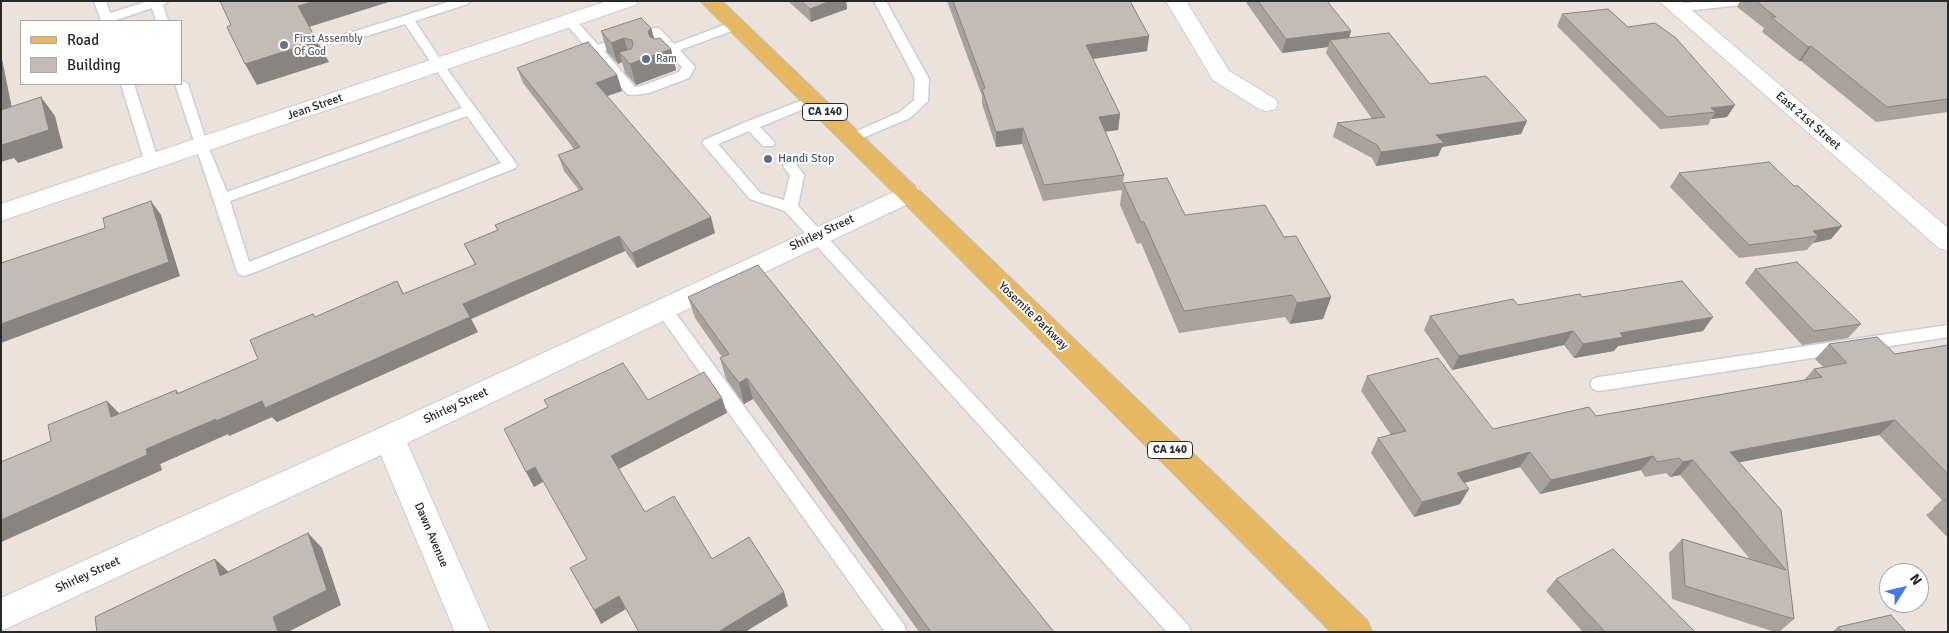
<!DOCTYPE html>
<style>
body{margin:0}
#map{position:relative;width:1949px;height:633px;overflow:hidden;background:#eae2db;font-family:Signika,sans-serif}
canvas{display:block}
.frame{position:absolute;inset:0;border:2px solid #282828;pointer-events:none}
.legend{position:absolute;left:20px;top:20px;width:162px;height:65px;box-sizing:border-box;background:#fff;border:1px solid #a9a9a9;margin:0;padding:6px 9px;list-style:none;font-size:15px;color:#282828}
.legend li{display:flex;align-items:center;gap:10px;height:25px}
.legend b{width:25px;border:1px solid #a9a9a9}
.north{position:absolute;left:1879px;top:563px;width:50px;height:50px;box-sizing:border-box;background:#fff;border:1px solid #a9a9a9;border-radius:50%;rotate:54deg;font-size:14px;font-weight:700;line-height:20px;text-align:center;color:#282828}
.north::after{content:'';display:block;margin:auto;width:18px;height:22px;background:#4678ec;clip-path:polygon(50% 0,100% 100%,50% 72%,0 100%)}
</style>
<div id="map">
<canvas width="1949" height="633"></canvas>
<div class="frame"></div>
<ul class="legend">
<li><b style="height:6px;background:#e6b864"></b>Road</li>
<li><b style="height:14px;background:#c2bcb8"></b>Building</li>
</ul>
<div class="north">N</div>
</div>
<script>
const g = document.querySelector('canvas').getContext('2d');
g.lineJoin = 'round';
function poly(rows) {
  const path = new Path2D();
  for (const r of rows) {
    path.moveTo(r[0], r[1]);
    for (let i = 2; i < r.length; i += 2) path.lineTo(r[i], r[i + 1]);
  }
  return path;
}
function trace(path, color, width, dash) {
  g.strokeStyle = color;
  g.lineWidth = width;
  g.lineCap = dash ? 'butt' : 'round';
  g.setLineDash(dash || []);
  g.stroke(path);
}
function fillPath(path, color) {
  g.fillStyle = color;
  g.fill(path, 'evenodd');
}
function drawText(font, color, halo, rows, align = 'center') {
  g.font = font + ' Signika,sans-serif';
  g.lineWidth = 4;
  g.setLineDash([]);
  g.textBaseline = 'middle';
  g.strokeStyle = halo;
  g.fillStyle = color;
  for (const [text, x, y, turn = 0] of rows) {
    g.save();
    g.translate(x, y);
    g.rotate((+turn || 0) * Math.PI / 180);
    g.textAlign = isNaN(turn) ? turn : align;
    if (halo) g.strokeText(text, 0, 0);
    g.fillText(text, 0, 0);
    g.restore();
  }
}
const lane = poly([
 [94,1,106,1,110,13,149,1,169,1,163,5,168,21,156,21,152,8,113,21,101,21,94,1],
 [451,1,470,1,468,4,415,21,444,65,515,162,517,165,515,168,250,274,244,276,238,274,175,84,181,84,181,80,188,84,208,146,227,192,462,108,405,24,341,44,335,40,337,37,451,1],
 [467,116,501,163,249,262,230,201,467,116],
 [874,1,886,1,929,79,928,101,910,118,853,142,848,141,846,138,848,135,900,112,914,100,915,79,874,1],
 [1705,1,1746,1,1740,5,1677,12,1671,8,1677,4,1705,1],
 [570,17,574,18,598,45,639,30,656,28,660,29,674,44,732,22,740,22,742,25,740,28,680,50,695,67,689,78,649,93,632,95,627,94,566,24,564,21,570,17],
 [653,36,664,48,659,52,661,55,670,54,682,67,679,72,642,86,635,87,604,51,645,37,653,36],
 [121,84,134,84,159,163,157,166,152,168,147,166,145,163,121,84],
 [813,96,818,97,820,100,818,103,760,127,775,143,773,146,763,146,749,131,718,144,760,193,784,200,790,175,783,166,785,163,795,163,804,175,798,206,1188,625,1191,632,1167,632,785,211,750,199,702,143,704,140,746,122,813,96],
 [663,302,669,304,904,625,907,632,885,632,657,312,655,308,657,304,663,302],
 [1948,325,1948,337,1599,391,1593,389,1590,384,1593,379,1599,377,1948,325]
]);
const street = poly([
 [607,1,638,1,635,5,1,221,1,204,607,1],
 [1166,1,1186,1,1229,71,1275,99,1278,104,1275,109,1267,111,1259,109,1213,80,1166,1],
 [1659,1,1681,1,1948,228,1948,251,1939,248,1659,1],
 [909,185,918,187,921,193,918,199,407,443,490,632,455,632,381,455,1,631,1,598,378,429,909,185]
]);
const primary = poly([
 [700,1,722,1,1367,620,1372,632,1331,632,900,199,700,1]
]);
const wall = poly([
 [788,1,846,1,847,9,811,22],
 [947,1,1130,1,1149,36,1147,51,1093,59,1120,114,1118,130,1105,131,1124,175,1123,183,1185,215,1284,237,1331,297,1323,319,1290,324,1285,317,1179,333,1141,243,1137,244,1120,205,1122,190,1043,201,1022,144,996,147,982,104,982,96],
 [1245,1,1327,1,1351,31,1349,38,1430,84,1527,121,1521,134,1442,147,1438,156,1376,166,1372,158,1333,137,1337,123,1372,119,1326,53,1328,47,1282,53],
 [1740,1,1948,1,1948,112,1876,122,1801,61,1799,61,1762,32,1764,28,1737,7],
 [1562,14,1727,117,1711,119,1708,125,1660,129,1557,26],
 [651,28,654,38,671,49,676,70,636,85,625,73,622,62,618,64,607,52,601,31],
 [517,68,617,75,622,91,607,96,715,233,637,268,625,251,471,319,478,332,277,422,272,417,229,436,228,434,160,464,162,470,1,542,1,462,176,390,179,393,258,359,315,317,397,281,404,294,475,265,464,244,497,230,495,225,579,190,564,171,558,155,574,149,523,83],
 [1679,173,1794,186,1842,226,1831,239,1813,243,1807,250,1739,258,1670,187],
 [1755,269,1861,324,1848,338,1802,345,1745,283],
 [688,297,1054,632,919,632,753,399,744,404,726,379,720,358,722,357,695,318],
 [1582,297,1703,331,1618,346,1614,351,1574,358,1564,345,1452,370,1424,330,1430,316],
 [1829,344,1895,354,1948,345,1948,538,1926,515,1934,509,1933,508,1942,500,1879,435,1739,462,1781,510,1794,619,1779,632,1775,632,1672,599,1669,553,1682,539,1750,559,1680,475,1670,477,1666,473,1645,477,1641,470,1540,494,1520,467,1465,483,1460,504,1414,517,1371,453,1378,438,1391,435,1361,391,1367,376,1493,429,1596,416,1804,380,1814,369,1823,367,1815,359],
 [1556,579,1695,632,1583,632,1546,591],
 [1838,627,1906,632,1832,632]
]);
const shadedWall = poly([
 [315,1,392,1,309,27,298,6],
 [830,1,846,1,847,9,811,22,810,9],
 [651,28,657,49,653,53,648,32],
 [1351,31,1347,45,1330,40,1328,47,1282,53,1286,39],
 [1149,36,1147,51,1084,60,1086,45],
 [624,38,630,59,619,52,622,62,618,64,611,43],
 [317,41,329,62,257,85,245,64],
 [1811,46,1801,61,1799,61,1808,47],
 [671,49,676,70,636,85,630,64],
 [1,54,16,128,1,110],
 [617,75,622,91,601,98,596,83],
 [41,97,55,116,63,148,18,163,14,158,1,162,1,140],
 [1735,105,1727,117,1711,119,1716,112,1711,108],
 [1120,114,1118,130,1097,133,1099,117],
 [1527,121,1521,134,1442,147,1438,156,1376,166,1381,152,1436,135],
 [1023,128,1022,144,996,147,996,132],
 [151,201,161,215,180,276,1,343,1,324],
 [711,217,715,233,637,268,632,253],
 [1842,226,1831,239,1813,243,1818,236,1813,231],
 [619,236,625,251,471,319,478,332,277,422,272,417,229,436,228,434,160,464,162,470,1,542,1,520,146,449,463,304],
 [1331,297,1323,319,1290,324,1297,303],
 [1713,317,1703,331,1618,346,1614,351,1574,358,1583,344,1620,333],
 [1573,331,1564,345,1452,370,1459,356],
 [747,378,753,399,744,404,739,383],
 [722,398,727,413,617,470,611,456],
 [107,401,122,416,111,417],
 [1895,420,1879,435,1716,467,1730,452],
 [1530,452,1520,467,1449,487,1457,473],
 [1653,456,1641,470,1540,494,1551,480],
 [1693,460,1680,475,1670,477,1683,462],
 [535,467,543,482,534,487,526,472],
 [1469,489,1460,504,1414,517,1422,502],
 [308,533,322,548,341,605,288,632,278,632,273,617],
 [215,559,231,574,220,576],
 [784,592,788,606,745,632,718,632],
 [619,596,626,609,601,624,594,610]
]);
const building = poly([
 [220,1,315,1,298,6,317,41,245,64,227,27,231,25,220,1],
 [801,1,830,1,810,9,801,1],
 [953,1,1130,1,1149,36,1086,45,1120,114,1099,117,1124,175,1044,185,1023,128,996,132,982,89,985,88,953,1],
 [1258,1,1327,1,1351,31,1286,39,1258,1],
 [1756,1,1948,1,1948,99,1887,107,1811,46,1808,47,1771,17,1776,17,1756,1],
 [1608,9,1628,27,1655,23,1676,38,1735,105,1711,108,1716,112,1667,117,1562,14,1608,9],
 [641,18,651,28,648,32,650,37,655,39,660,38,671,49,630,64,619,52,631,49,633,45,632,40,624,38,611,43,601,31,641,18],
 [1389,33,1430,84,1486,76,1527,121,1436,135,1444,143,1381,152,1377,145,1337,123,1385,117,1330,40,1389,33],
 [588,42,617,75,596,83,711,217,632,253,619,236,463,304,470,317,265,408,262,401,216,421,216,419,146,449,147,455,1,520,1,462,51,441,48,425,107,401,111,417,176,390,177,394,258,359,250,340,313,314,315,317,397,281,403,294,476,264,464,244,498,230,495,225,583,189,558,155,580,147,517,68,588,42],
 [41,97,49,130,2,145,1,141,1,110,41,97],
 [1769,162,1794,186,1798,186,1842,226,1813,231,1818,236,1749,245,1679,173,1769,162],
 [1167,178,1185,215,1265,205,1284,237,1296,236,1331,297,1297,303,1292,295,1184,311,1144,222,1141,222,1123,183,1167,178],
 [151,201,169,262,1,324,1,263,105,228,103,218,151,201],
 [1797,262,1861,324,1814,331,1755,269,1797,262],
 [758,265,1054,632,931,632,747,378,739,383,720,358,729,354,688,297,758,265],
 [1682,281,1713,317,1620,333,1623,337,1583,344,1573,331,1459,356,1430,316,1513,299,1518,305,1580,294,1582,297,1682,281],
 [1877,337,1895,354,1948,345,1948,474,1895,420,1730,452,1781,510,1794,619,1685,586,1682,539,1786,570,1693,460,1683,462,1679,458,1657,462,1653,456,1551,480,1530,452,1457,473,1469,489,1422,502,1378,438,1406,431,1367,376,1438,358,1493,429,1589,407,1596,416,1822,377,1814,369,1847,363,1829,344,1877,337],
 [623,363,648,400,704,372,722,398,611,456,645,512,674,496,712,559,749,537,784,592,718,632,639,632,619,596,594,610,570,568,587,559,535,467,526,472,504,429,548,407,544,400,623,363],
 [1944,500,1948,500,1948,504,1944,500],
 [308,533,327,590,273,617,278,632,97,632,95,617,215,559,220,576,308,533],
 [1613,549,1695,632,1605,632,1556,579,1613,549],
 [1891,615,1906,632,1842,632,1838,627,1891,615]
]);
const markers = [
 [284,45,5,"#6b7280"],
 [646,59,5,"#5c6f8a"],
 [768,159,5,"#5c6f8a"]
];
const farWorshipnames = [
 ["First Assembly",294,39],
 ["Of God",294,52]
];
const farServicenames = [
 ["Ram",656,59]
];
const shields = [
 [825,112,45],
 [1170,450,45]
];
const shieldNames = [
 ["CA 140",825,112],
 ["CA 140",1170,450]
];
const streetNames = [
 ["Jean Street",315,107,-19],
 ["East 21st Street",1808,121,41],
 ["Shirley Street",822,233,-25],
 ["Yosemite Parkway",1033,316,44],
 ["Shirley Street",456,406,-25],
 ["Dawn Avenue",431,535,67],
 ["Shirley Street",88,575,-25]
];
const serviceNames = [
 ["Handi Stop",778,159]
];
trace(lane, '#caced9', 3);
trace(street, '#caced9', 2);
trace(primary, '#c3c3c3', 2);
fillPath(lane, '#fff');
fillPath(street, '#fff');
fillPath(primary, '#e6b864');
fillPath(wall, '#a7a29e');
fillPath(shadedWall, '#888481');
fillPath(building, '#c2bcb8');
trace(building, '#888481', 1);
for (const [x, y, r, color] of markers) {
  const dot = new Path2D();
  dot.arc(x, y, r, 0, 2 * Math.PI);
  g.fillStyle = color;
  g.fill(dot);
  trace(dot, '#fff', 2);
}
drawText('11px', '#5b616d', '#fff', farWorshipnames, 'left');
drawText('11px', '#4e5e75', '#fff', farServicenames, 'left');
for (const [x, y, w] of shields) {
  const box = new Path2D();
  box.roundRect(x - w / 2, y - 8.5, w, 17, 4);
  g.fillStyle = '#fff';
  g.fill(box);
  trace(box, '#282828', 1);
}
drawText('bold 11px', '#282828', null, shieldNames);
drawText('12px', '#282828', '#fff', streetNames);
drawText('12px', '#4e5e75', '#fff', serviceNames, 'left');
</script>
